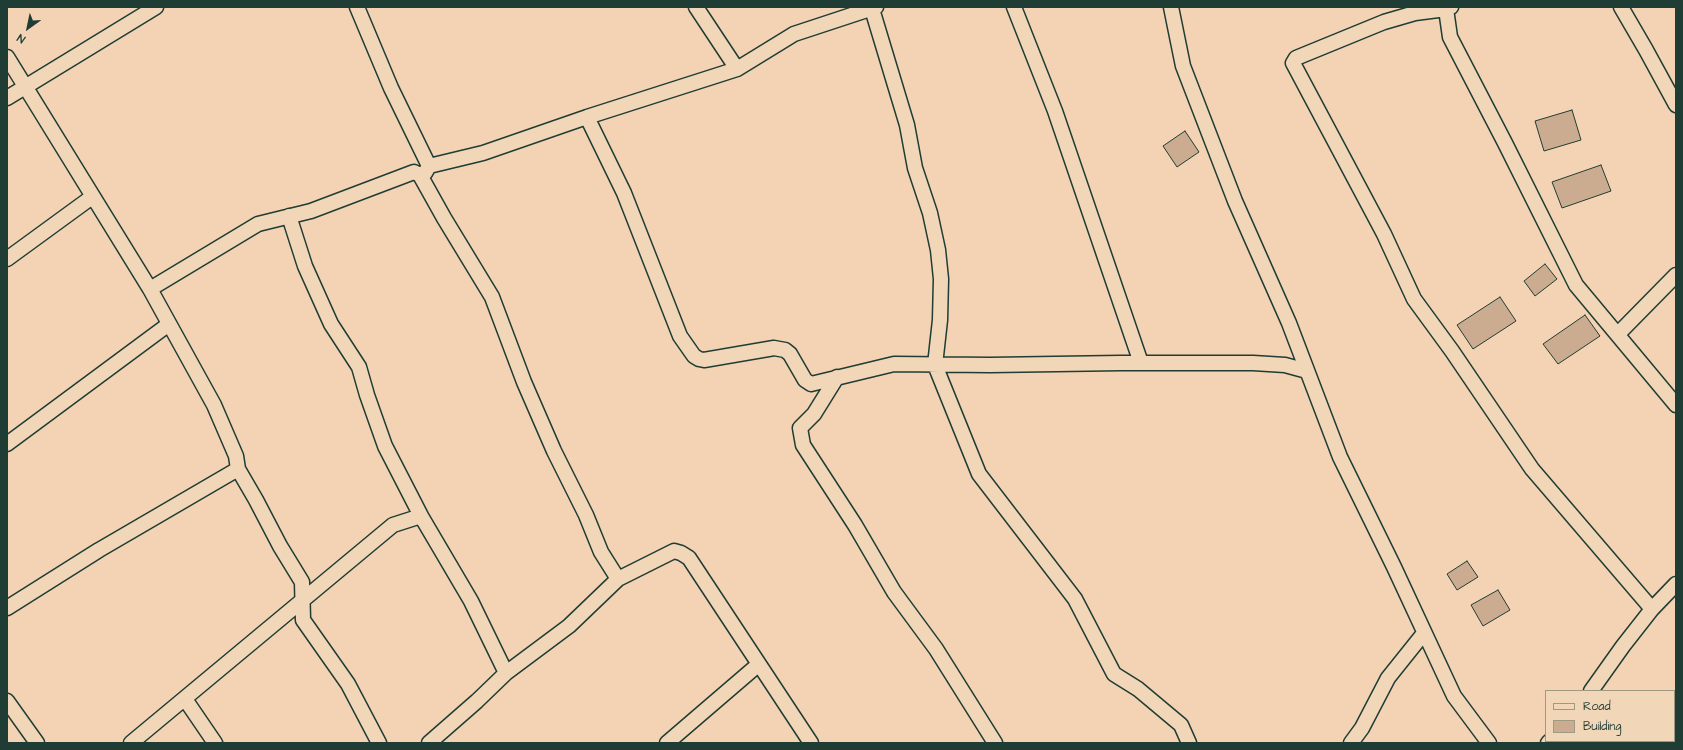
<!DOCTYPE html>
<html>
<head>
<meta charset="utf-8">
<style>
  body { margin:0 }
  #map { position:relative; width:1683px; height:750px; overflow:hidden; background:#f4d3b4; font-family:"Architects Daughter",sans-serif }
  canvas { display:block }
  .frame { position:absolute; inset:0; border:8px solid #1f3d34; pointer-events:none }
  .legend { position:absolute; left:1545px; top:690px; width:130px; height:52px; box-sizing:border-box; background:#f1d6b8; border:1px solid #9d9983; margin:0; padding:5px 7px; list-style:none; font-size:12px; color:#1f3d34 }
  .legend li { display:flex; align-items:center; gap:8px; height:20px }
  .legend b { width:20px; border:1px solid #9d9983 }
  .north { position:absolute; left:8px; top:8px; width:40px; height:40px; -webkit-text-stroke:3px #f1d6b8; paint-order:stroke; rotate:213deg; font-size:11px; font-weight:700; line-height:16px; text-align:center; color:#1f3d34 }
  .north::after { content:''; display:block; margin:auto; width:14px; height:18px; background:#1f3d34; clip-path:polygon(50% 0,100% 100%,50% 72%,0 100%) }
</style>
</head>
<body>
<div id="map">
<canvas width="1683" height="750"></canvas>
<div class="frame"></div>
<ul class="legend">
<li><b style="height:5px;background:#f1d6b8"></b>Road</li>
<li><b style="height:11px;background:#cbac90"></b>Building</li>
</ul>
<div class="north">N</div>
</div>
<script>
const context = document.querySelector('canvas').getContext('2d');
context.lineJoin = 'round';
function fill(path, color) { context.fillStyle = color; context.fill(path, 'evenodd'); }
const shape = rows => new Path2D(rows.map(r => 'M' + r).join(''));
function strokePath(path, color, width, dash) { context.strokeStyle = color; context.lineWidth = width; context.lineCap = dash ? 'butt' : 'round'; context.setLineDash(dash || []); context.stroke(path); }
const building = shape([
  [1572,110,1581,140,1544,151,1535,121,1572,110],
  [1185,131,1199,152,1177,167,1163,146,1185,131],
  [1601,165,1611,191,1562,208,1552,182,1601,165],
  [1545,264,1557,279,1535,296,1524,281,1545,264],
  [1500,297,1516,321,1473,349,1457,325,1500,297],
  [1585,315,1600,336,1558,364,1543,344,1585,315],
  [1467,561,1478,577,1457,590,1447,574,1467,561],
  [1498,590,1510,610,1483,626,1471,605,1498,590]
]);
const street = shape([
  [357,7,391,88,429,166,425,173],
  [696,7,737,69],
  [1014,7,1055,111,1141,363],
  [1171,7,1183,66,1235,201,1289,323,1340,457,1394,567,1454,696,1489,743],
  [1451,7,1446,9,1415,13,1384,22,1296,58,1293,63,1384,234,1414,299,1452,351,1532,469,1652,609],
  [1621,7,1646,50,1676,105],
  [872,9,907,125,915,168,930,213,938,250,941,279,940,320,935,365,979,474,1075,599,1114,674,1138,689,1181,725,1189,743],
  [1446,9,1450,37,1505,143,1576,285,1676,405],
  [7,57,150,289,214,405,236,456,238,469,256,500,280,546,302,582,303,620,348,684,379,743],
  [7,98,156,7],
  [587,117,624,193,680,336,694,356,699,359,704,360,774,348,785,350,790,354,805,380,811,384,894,364,990,365,1121,363,1253,363,1285,365,1307,371],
  [429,166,483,153,587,117,737,69,794,34,876,7],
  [289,216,305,266,331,324,359,367,367,395,385,446,421,516],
  [7,259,92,197],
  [150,289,258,224,311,211,414,172,420,175,444,218,492,297,524,382,554,451,586,515,601,552,618,579],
  [1618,334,1676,275],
  [837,377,814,414,800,428,803,445,855,525,894,592,936,649,995,743],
  [7,444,169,324],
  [7,608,99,550,238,469],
  [1591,691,1623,646,1652,609,1676,584],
  [185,699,215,743],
  [7,701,37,743],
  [1622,741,1623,743],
  [131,743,393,525,421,516,471,601,506,673],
  [429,743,477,701,506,673,569,626,618,579,674,551,681,553,689,558,811,743],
  [667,743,759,664],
  [1351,743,1362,728,1388,678,1424,633],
  [1548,743,1550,741]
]);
fill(building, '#cbac90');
strokePath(building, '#1f3d34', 1);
strokePath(street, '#1f3d34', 17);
strokePath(street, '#f1d6b8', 14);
</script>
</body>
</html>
